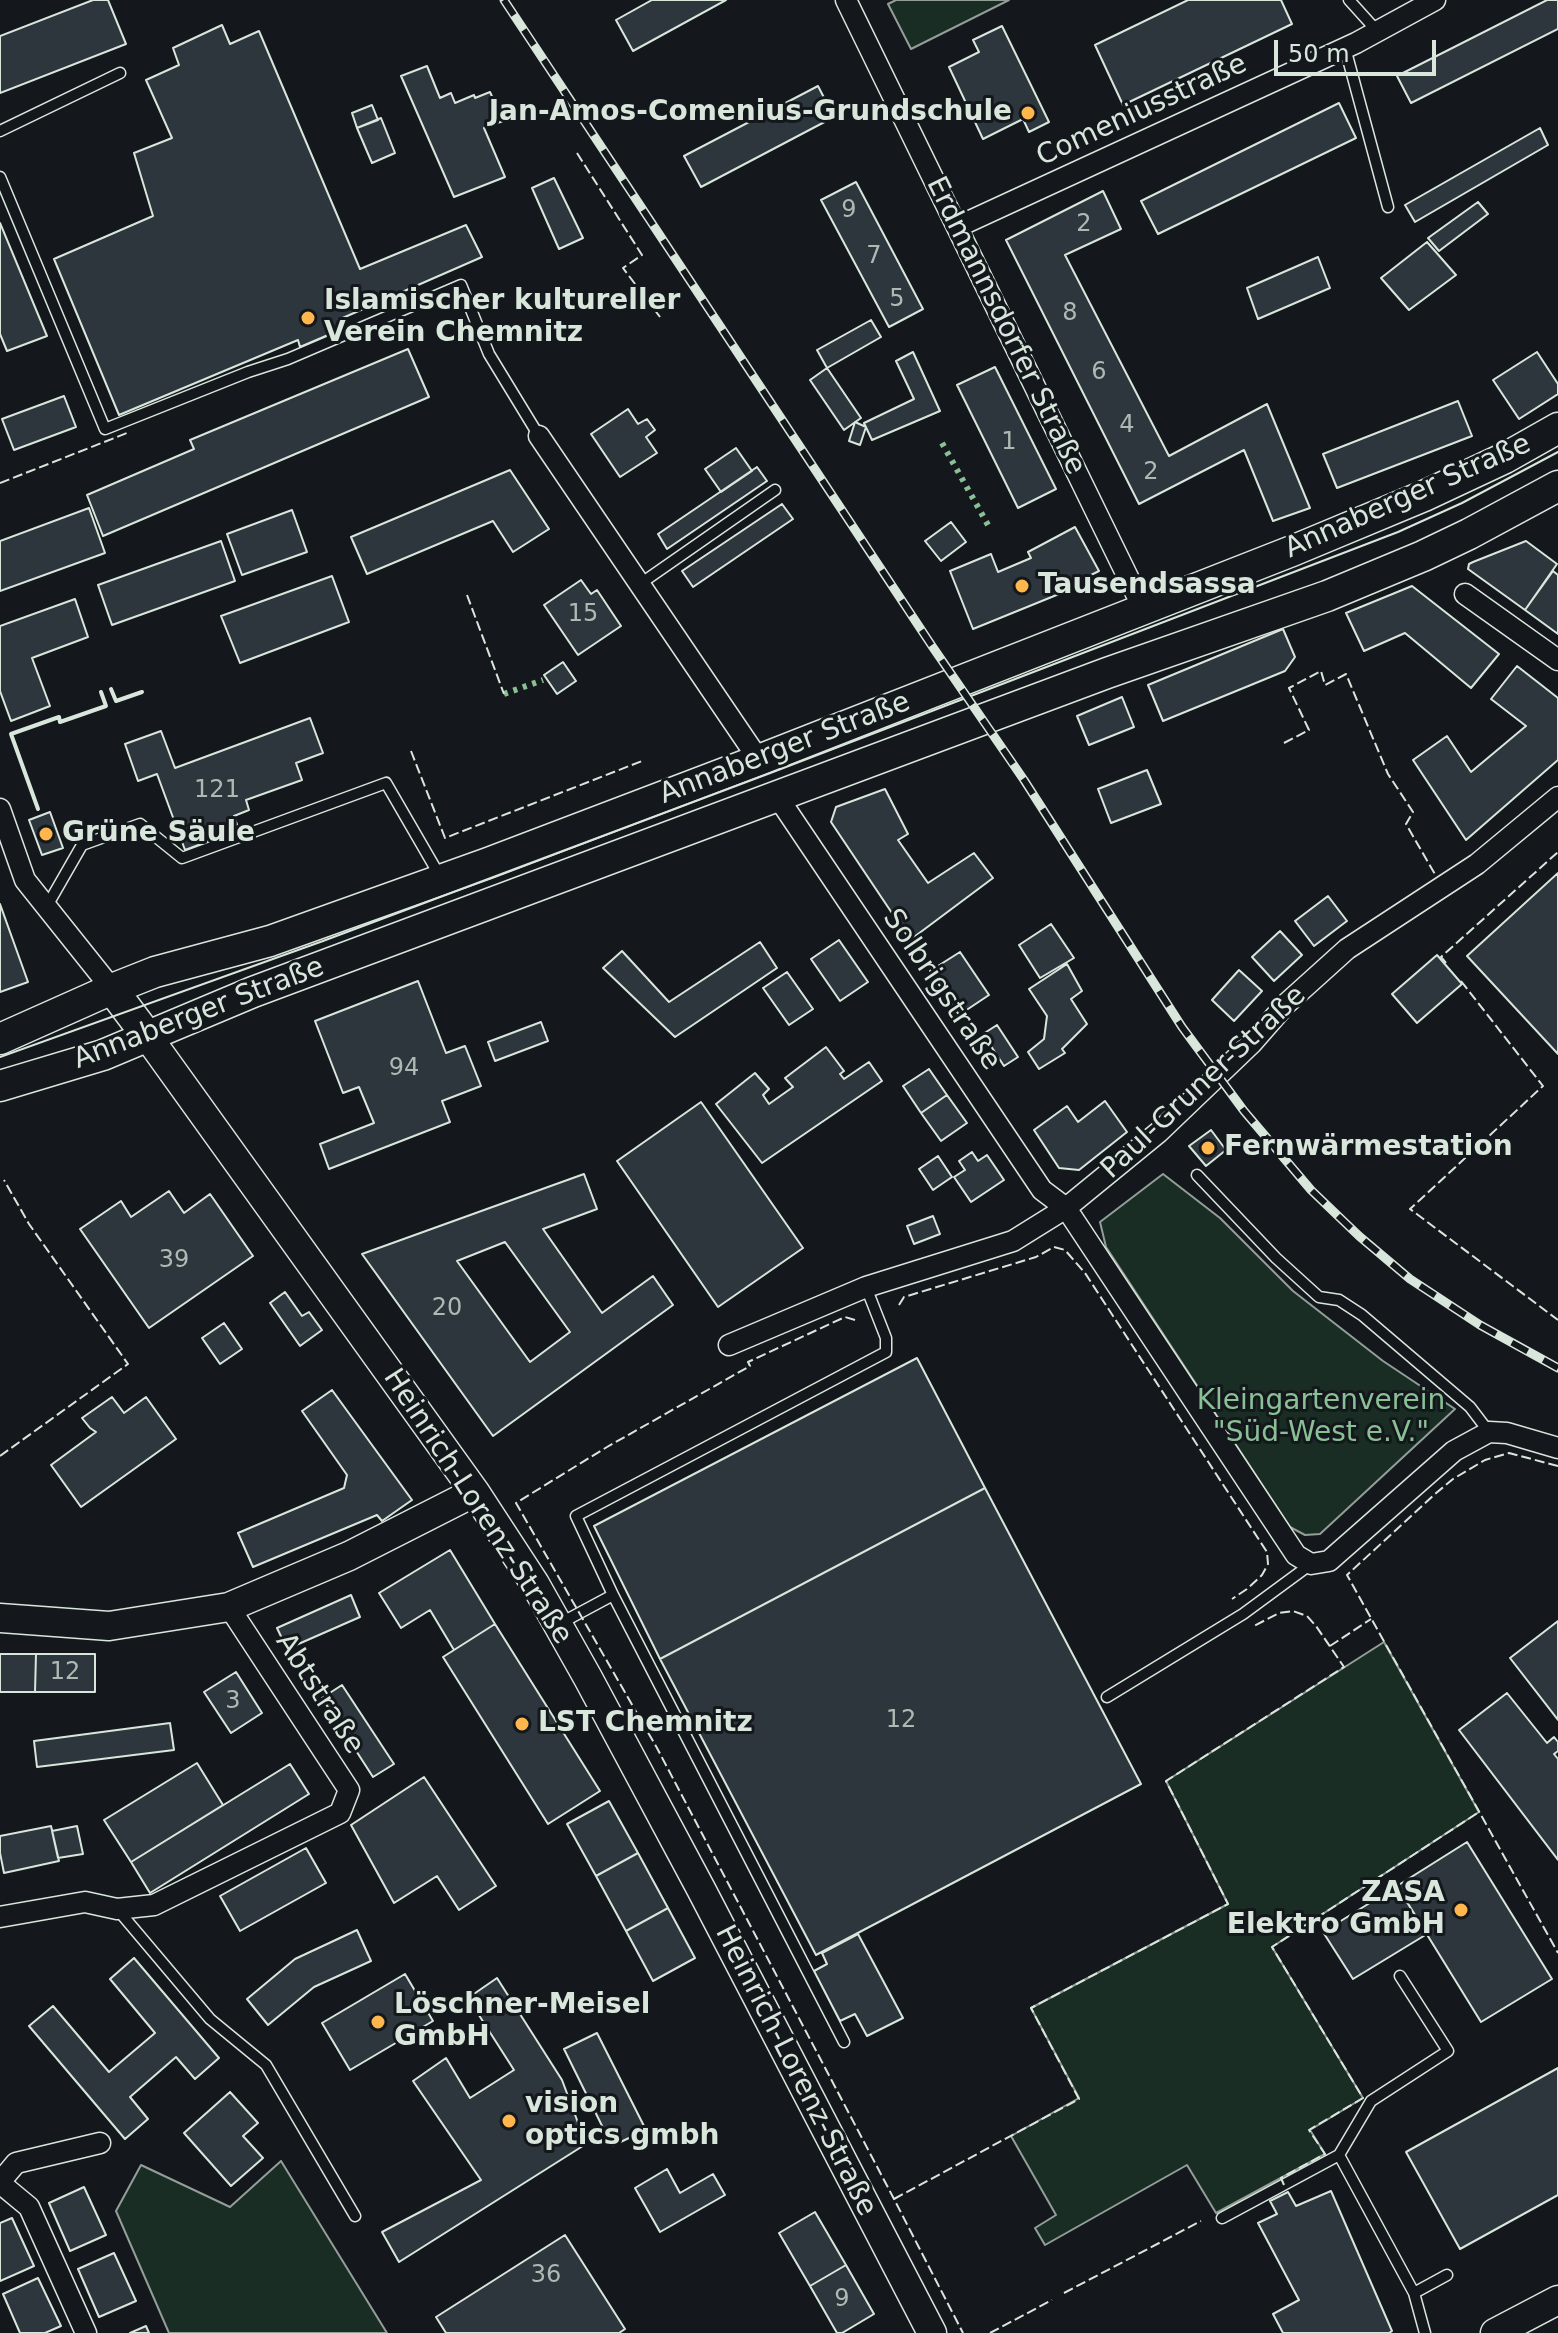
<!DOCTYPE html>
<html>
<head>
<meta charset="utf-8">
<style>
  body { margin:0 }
  #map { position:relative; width:1558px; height:2333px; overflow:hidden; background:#14181c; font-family:"DejaVu Sans",sans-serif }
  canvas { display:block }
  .scale { position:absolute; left:1274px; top:40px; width:162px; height:36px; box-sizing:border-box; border:4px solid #d8e6dc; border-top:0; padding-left:10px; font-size:24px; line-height:28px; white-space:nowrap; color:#d8e6dc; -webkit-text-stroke:6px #14181c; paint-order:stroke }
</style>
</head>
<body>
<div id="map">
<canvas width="1558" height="2333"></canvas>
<div class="scale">50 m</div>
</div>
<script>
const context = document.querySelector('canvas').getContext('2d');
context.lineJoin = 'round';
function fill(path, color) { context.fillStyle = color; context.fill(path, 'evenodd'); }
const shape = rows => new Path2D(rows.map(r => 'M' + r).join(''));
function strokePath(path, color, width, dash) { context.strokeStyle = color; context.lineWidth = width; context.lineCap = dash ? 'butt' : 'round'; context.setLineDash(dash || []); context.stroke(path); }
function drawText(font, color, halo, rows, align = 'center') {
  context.font = font + ' "DejaVu Sans",sans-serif'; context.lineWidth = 6; context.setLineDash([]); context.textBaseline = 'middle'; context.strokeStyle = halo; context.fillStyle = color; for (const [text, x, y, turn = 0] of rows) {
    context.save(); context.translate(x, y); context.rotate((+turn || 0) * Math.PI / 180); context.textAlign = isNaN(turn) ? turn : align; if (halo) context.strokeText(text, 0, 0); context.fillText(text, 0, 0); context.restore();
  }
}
const green = shape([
  [896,0,1009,0,911,49,888,4,896,0],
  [1163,1174,1220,1218,1293,1291,1383,1361,1455,1409,1320,1534,1305,1535,1290,1527,1106,1247,1100,1222,1163,1174],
  [1384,1642,1479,1812,1272,1947,1363,2098,1310,2130,1325,2154,1216,2213,1187,2165,1045,2245,1035,2228,1056,2215,1011,2136,1079,2098,1031,2008,1228,1904,1166,1781,1384,1642],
  [281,2161,387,2333,169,2333,116,2211,141,2165,230,2207,281,2161]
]);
const building = shape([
  [93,0,108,0,126,44,0,93,0,36,93,0],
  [652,0,726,0,633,51,616,20,652,0],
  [1188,0,1281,0,1292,24,1123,105,1095,45,1188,0],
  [1547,0,1558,0,1558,29,1411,103,1397,76,1547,0],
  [222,25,230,44,259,31,360,269,466,225,482,257,338,320,342,329,300,347,298,340,119,415,54,259,153,216,134,153,172,138,146,80,179,65,173,48,222,25],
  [1002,26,1049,122,1029,132,1023,119,983,139,949,67,979,52,973,40,1002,26],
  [427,66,440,98,451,93,455,103,474,95,475,98,490,92,503,121,484,128,505,177,454,197,401,76,427,66],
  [818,86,834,117,701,187,684,156,818,86],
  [1339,103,1356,138,1158,234,1141,201,1339,103],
  [372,105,378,120,357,128,352,113,372,105],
  [381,118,395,153,372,163,357,128,381,118],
  [1540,128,1548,145,1415,222,1405,205,1540,128],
  [554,178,583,238,559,249,532,188,554,178],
  [856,182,923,309,889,327,821,200,856,182],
  [1103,191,1121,229,1065,255,1169,456,1267,404,1310,508,1273,521,1244,450,1139,504,1006,240,1103,191],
  [1478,202,1488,214,1439,251,1428,238,1478,202],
  [0,223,47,336,7,351,0,334,0,223],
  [1427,242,1456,275,1409,310,1381,278,1427,242],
  [1318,257,1330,288,1258,319,1247,288,1318,257],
  [871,320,881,337,827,368,817,350,871,320],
  [408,349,429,397,103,536,87,495,194,449,190,440,408,349],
  [913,352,940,411,872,440,864,423,914,399,896,361,913,352],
  [1537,352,1558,384,1558,394,1519,419,1493,380,1537,352],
  [995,367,1056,489,1018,508,957,385,995,367],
  [827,368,861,418,844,430,810,380,827,368],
  [64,396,76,427,14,450,2,419,64,396],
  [1458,401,1472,436,1337,488,1323,454,1458,401],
  [628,409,638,424,647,419,655,430,646,437,657,453,620,477,591,434,628,409],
  [855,422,866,427,860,445,849,441,855,422],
  [736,448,752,471,721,492,705,469,736,448],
  [757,467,767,481,667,549,658,534,757,467],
  [510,470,549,529,513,552,493,521,367,574,351,537,510,470],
  [782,504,793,519,693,587,682,571,782,504],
  [89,508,105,553,0,591,0,541,89,508],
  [292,510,307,552,242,575,227,534,292,510],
  [951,522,966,542,941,561,925,541,951,522],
  [1075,527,1099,571,1089,576,1091,581,973,629,950,571,991,554,998,572,1031,558,1028,552,1075,527],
  [221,541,235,581,112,625,98,585,221,541],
  [1526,541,1557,564,1525,610,1468,569,1469,564,1473,562,1526,541],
  [1553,571,1558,575,1558,634,1525,610,1553,571],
  [332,576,349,622,240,663,221,616,332,576],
  [581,580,591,594,597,590,621,626,578,655,544,605,581,580],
  [1412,586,1499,654,1471,688,1405,633,1364,651,1346,613,1412,586],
  [75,599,88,637,32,658,50,706,11,721,0,691,0,626,75,599],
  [1283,629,1295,657,1285,671,1163,721,1148,685,1283,629],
  [563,662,576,681,557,694,544,675,563,662],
  [1517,666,1558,698,1558,760,1466,840,1413,760,1447,736,1471,772,1526,726,1491,699,1517,666],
  [1122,697,1134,727,1089,745,1077,716,1122,697],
  [310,718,323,753,296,763,302,780,246,800,249,810,234,816,239,830,185,850,157,774,138,781,125,744,161,731,175,768,310,718],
  [1147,770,1161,804,1111,823,1098,789,1147,770],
  [885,789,908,834,898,840,928,883,974,853,993,878,910,940,831,822,836,807,885,789],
  [50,812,63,848,42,855,29,820,50,812],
  [1558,873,1558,1054,1467,956,1558,873],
  [1328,896,1347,921,1314,946,1295,921,1328,896],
  [0,904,28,982,0,992,0,904],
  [1051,924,1074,958,1040,978,1019,945,1051,924],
  [1280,931,1302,955,1274,981,1252,957,1280,931],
  [839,940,868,982,840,1001,811,959,839,940],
  [760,942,777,968,675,1037,603,968,622,951,669,1002,760,942],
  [960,952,989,995,959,1015,930,971,960,952],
  [1437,955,1462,984,1417,1023,1392,994,1437,955],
  [1067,964,1082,991,1071,999,1087,1024,1062,1049,1065,1053,1039,1069,1028,1052,1044,1039,1047,1016,1029,989,1067,964],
  [1239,970,1262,991,1234,1021,1212,1000,1239,970],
  [787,972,813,1009,789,1025,763,988,787,972],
  [418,981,446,1053,465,1046,481,1086,442,1101,450,1122,329,1169,320,1144,374,1123,359,1087,343,1093,315,1021,418,981],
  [541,1022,548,1041,495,1061,488,1042,541,1022],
  [997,1025,1018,1057,1004,1066,983,1034,997,1025],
  [826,1047,844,1071,840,1074,844,1079,869,1062,882,1081,762,1163,716,1104,755,1073,769,1089,763,1095,769,1104,793,1087,785,1078,826,1047],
  [929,1069,947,1095,921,1113,903,1086,929,1069],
  [947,1095,967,1123,941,1141,921,1113,947,1095],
  [1105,1101,1127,1132,1079,1170,1059,1168,1034,1130,1067,1106,1078,1122,1105,1101],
  [701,1102,803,1248,718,1307,617,1161,701,1102],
  [1211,1130,1226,1150,1206,1166,1189,1146,1211,1130],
  [972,1152,978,1161,987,1155,1004,1180,971,1202,954,1177,965,1170,959,1161,972,1152],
  [938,1156,952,1177,933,1190,919,1169,938,1156],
  [584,1174,597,1209,543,1229,602,1313,653,1276,673,1305,493,1436,362,1254,584,1174],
  [505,1242,570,1332,530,1362,457,1261,505,1242],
  [169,1191,184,1213,210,1194,253,1256,149,1328,80,1229,121,1201,131,1217,169,1191],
  [933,1216,940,1234,914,1244,907,1226,933,1216],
  [285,1292,302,1316,309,1312,322,1330,300,1346,270,1303,285,1292],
  [224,1323,242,1349,220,1364,202,1338,224,1323],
  [917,1358,985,1488,660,1659,594,1526,917,1358],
  [332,1390,412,1500,382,1521,377,1515,253,1567,238,1533,344,1488,347,1475,302,1411,332,1390],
  [112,1397,124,1413,146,1397,176,1439,81,1507,51,1465,96,1432,90,1428,82,1418,112,1397],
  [985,1488,1141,1784,816,1955,660,1659,985,1488],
  [450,1550,495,1624,454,1650,430,1610,401,1628,379,1593,450,1550],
  [351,1595,360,1617,287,1649,277,1628,351,1595],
  [1558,1621,1558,1720,1510,1658,1558,1621],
  [495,1624,600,1791,548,1824,443,1657,495,1624],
  [0,1654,36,1654,35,1692,0,1692,0,1654],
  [36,1654,95,1654,95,1692,35,1692,36,1654],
  [236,1672,262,1713,231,1733,204,1692,236,1672],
  [342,1685,394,1764,373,1777,322,1698,342,1685],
  [1507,1693,1547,1743,1554,1737,1558,1742,1558,1751,1554,1754,1558,1759,1558,1860,1459,1730,1507,1693],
  [170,1723,174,1750,37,1767,34,1741,170,1723],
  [197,1763,223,1805,131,1862,104,1820,197,1763],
  [290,1764,309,1794,150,1893,131,1862,290,1764],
  [424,1777,496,1886,459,1910,437,1876,394,1903,351,1825,424,1777],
  [609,1801,638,1853,596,1876,567,1824,609,1801],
  [51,1826,59,1861,4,1873,0,1853,0,1836,51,1826],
  [77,1826,83,1854,58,1858,52,1831,77,1826],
  [1467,1842,1552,1979,1481,2022,1397,1886,1467,1842],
  [306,1848,326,1883,240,1931,220,1896,306,1848],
  [638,1853,668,1908,626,1931,596,1876,638,1853],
  [1397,1886,1427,1934,1353,1979,1323,1932,1397,1886],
  [668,1908,695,1958,653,1981,626,1931,668,1908],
  [357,1930,371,1961,314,1987,268,2025,247,1999,295,1959,357,1930],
  [858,1934,903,2018,867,2036,855,2014,840,2021,814,1971,827,1964,822,1953,858,1934],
  [134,1958,219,2058,195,2079,176,2057,130,2097,148,2119,125,2139,29,2026,53,2006,109,2072,155,2033,110,1979,134,1958],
  [405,1974,433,2021,350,2070,322,2023,405,1974],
  [497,1978,562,2080,586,2144,399,2262,382,2232,481,2180,413,2081,446,2058,470,2098,514,2070,468,1998,497,1978],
  [597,2033,646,2130,612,2146,564,2049,597,2033],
  [1558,2068,1558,2195,1460,2249,1406,2152,1558,2068],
  [230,2092,258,2123,243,2136,263,2158,231,2186,184,2133,230,2092],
  [667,2169,680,2193,713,2174,725,2195,660,2232,635,2188,667,2169],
  [84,2187,106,2235,70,2251,49,2203,84,2187],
  [1331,2191,1392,2331,1389,2333,1283,2333,1273,2314,1299,2300,1258,2223,1277,2214,1270,2201,1288,2192,1296,2206,1331,2191],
  [815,2212,846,2265,810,2286,779,2233,815,2212],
  [12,2218,34,2266,0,2281,0,2223,12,2218],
  [565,2235,625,2329,619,2333,446,2333,436,2317,565,2235],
  [114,2253,136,2301,99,2317,78,2269,114,2253],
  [846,2265,874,2314,842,2333,837,2333,810,2286,846,2265],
  [38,2278,61,2326,45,2333,20,2333,3,2294,38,2278],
  [146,2326,149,2333,130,2333,146,2326]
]);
const lane = shape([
  [1349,0,1377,31],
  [1345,48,1388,207],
  [0,131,120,73],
  [0,177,105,429,248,372,288,359,461,285,489,354,539,436],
  [640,584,775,490],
  [47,906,82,845,140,824,182,858,386,783,441,878],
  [1197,1175,1276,1258,1319,1297,1339,1300,1362,1315,1470,1407,1489,1432],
  [559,1624,613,1595],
  [1107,1697,1243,1614,1311,1564],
  [118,1910,210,2019,266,2065,355,2216],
  [844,2042,613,1595,576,1516,886,1352,886,1338,866,1287],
  [1339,2155,1414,2293,1425,2333],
  [1222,2218,1339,2155,1371,2101,1448,2051,1400,1976],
  [1414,2293,1447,2275]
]);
const street = shape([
  [846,0,1143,608],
  [957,227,1356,43,1435,0],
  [539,436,759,760],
  [1465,594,1558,660],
  [777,796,1042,1190,1066,1208,1296,1555,1311,1564,1329,1561,1454,1451,1489,1432,1507,1433,1558,1448],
  [0,809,25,880,112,989],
  [729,1345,866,1287,1013,1241,1066,1208,1159,1132,1252,1043,1286,1004,1347,949,1477,864,1558,797],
  [0,1917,85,1902,117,1909,154,1905,340,1813,349,1790,229,1607],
  [0,2182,16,2163,100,2143],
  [0,2183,29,2207,86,2333]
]);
const secondary = shape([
  [148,1037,475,1492,535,1584,588,1678,701,1889,932,2333],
  [0,1618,109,1626,229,1607,349,1556,475,1492],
  [1495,2333,1558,2300]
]);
const primary = shape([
  [112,989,148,1037],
  [0,1039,112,989,155,972,270,941,488,863,759,760,1292,551,1424,496,1505,458,1558,428],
  [0,1086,103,1055,253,992,1107,673,1327,596,1423,556,1469,534,1558,486]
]);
const tram = shape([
  [0,1057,323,941,773,772,1398,532,1462,503,1558,452]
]);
const rail = shape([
  [504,0,932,646,1024,780,1182,1027,1244,1111,1311,1190,1359,1236,1410,1279,1480,1325,1558,1368]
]);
const hedge = shape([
  [942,443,988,525],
  [504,694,543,680]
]);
const fence = shape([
  [577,153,642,255,623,268,660,317],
  [0,483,127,433],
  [467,595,504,694],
  [1284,743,1309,730,1289,688,1321,671,1325,685,1346,674,1388,774,1413,812,1406,824,1436,876],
  [411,751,445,838,642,761],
  [1446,963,1441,957,1558,852],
  [1461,981,1543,1086,1410,1209,1558,1320],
  [899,1305,904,1297,1036,1257,1054,1247,1065,1250,1085,1273,1267,1552,1268,1564,1262,1575,1247,1589,1232,1599],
  [855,1320,845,1317,748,1362,750,1366,607,1447,516,1503,657,1748,894,2199,963,2333],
  [0,1456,128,1364,29,1224,4,1180],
  [1558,1466,1509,1453,1485,1460,1453,1479,1435,1494,1347,1575,1558,1953],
  [1330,1646,1371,1619],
  [1284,2185,1281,2178,1325,2154,1309,2130,1363,2098,1272,1947,1479,1812],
  [894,2199,1079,2099,1031,2008,1228,1904,1166,1781,1344,1667,1316,1626,1307,1616,1293,1611,1279,1613,1252,1627],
  [1064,2293,1201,2221],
  [990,2333,1052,2300]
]);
const wall = shape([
  [111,689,116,701,142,692],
  [38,809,11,734,59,717,60,722,106,706,101,692]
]);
const markers = [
  [1028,113,8,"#ffb74d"],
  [308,318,8,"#ffb74d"],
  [1022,586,8,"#ffb74d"],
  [46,834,8,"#ffb74d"],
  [1208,1148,8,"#ffb74d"],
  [522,1724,8,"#ffb74d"],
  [1461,1910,8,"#ffb74d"],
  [378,2022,8,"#ffb74d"],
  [509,2121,8,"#ffb74d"]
];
const numberNames = [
  ["9",849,211],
  ["2",1084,225],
  ["7",874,257],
  ["5",897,300],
  ["8",1070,314],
  ["6",1099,373],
  ["4",1127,426],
  ["1",1009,443],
  ["2",1151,473],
  ["15",583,615],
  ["121",217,791],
  ["94",404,1069],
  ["39",174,1261],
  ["20",447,1309],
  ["12",65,1673],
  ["3",233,1702],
  ["12",901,1721],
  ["36",546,2276],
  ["9",842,2300]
];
const streetNames = [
  ["Comeniusstraße",1142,111,-25],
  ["Erdmannsdorfer Straße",1005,326,64],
  ["Annaberger Straße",1408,497,-24],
  ["Annaberger Straße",785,749,-21],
  ["Solbrigstraße",941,990,56],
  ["Annaberger Straße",199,1014,-21],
  ["Paul-Gruner-Straße",1204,1083,-43],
  ["Heinrich-Lorenz-Straße",477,1507,57],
  ["Abtstraße",319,1694,57],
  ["Heinrich-Lorenz-Straße",795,2071,63]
];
const poiNames = [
  ["Jan-Amos-Comenius-Grundschule",1012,113,"right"],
  ["Islamischer kultureller",324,302],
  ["Verein Chemnitz",324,334],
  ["Tausendsassa",1038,586],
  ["Grüne Säule",62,834],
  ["Fernwärmestation",1224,1148],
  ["LST Chemnitz",538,1724],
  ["ZASA",1445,1894,"right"],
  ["Elektro GmbH",1445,1926,"right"],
  ["Löschner-Meisel",394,2006],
  ["GmbH",394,2038],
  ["vision",525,2105],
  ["optics gmbh",525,2137]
];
const parkNames = [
  ["Kleingartenverein",1321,1402],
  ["\"Süd-West e.V.\"",1321,1434]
];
fill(green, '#1a2d24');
strokePath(green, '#939e99', 2);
fill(building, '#2c363c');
strokePath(building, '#d8e6dc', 2);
strokePath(lane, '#d8e6dc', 13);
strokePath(street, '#d8e6dc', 23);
strokePath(secondary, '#d8e6dc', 31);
strokePath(primary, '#d8e6dc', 33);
strokePath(lane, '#14181c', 10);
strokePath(street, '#14181c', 20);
strokePath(secondary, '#14181c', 28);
strokePath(primary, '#14181c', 30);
strokePath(tram, '#d8e6dc', 2);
strokePath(rail, '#d8e6dc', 9);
strokePath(rail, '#14181c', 6, [18]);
strokePath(hedge, '#8ac095', 6, [4, 6]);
strokePath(fence, '#d8e6dc', 2, [10, 4]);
strokePath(wall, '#d8e6dc', 4);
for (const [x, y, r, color] of markers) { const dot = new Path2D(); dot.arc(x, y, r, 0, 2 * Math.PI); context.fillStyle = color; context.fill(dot); strokePath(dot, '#14181c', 3); }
drawText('24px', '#adbab4', null, numberNames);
drawText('28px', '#d8e6dc', '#14181c', streetNames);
drawText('bold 28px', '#d8e6dc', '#14181c', poiNames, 'left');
drawText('28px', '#8ac095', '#14181c', parkNames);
</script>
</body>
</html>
